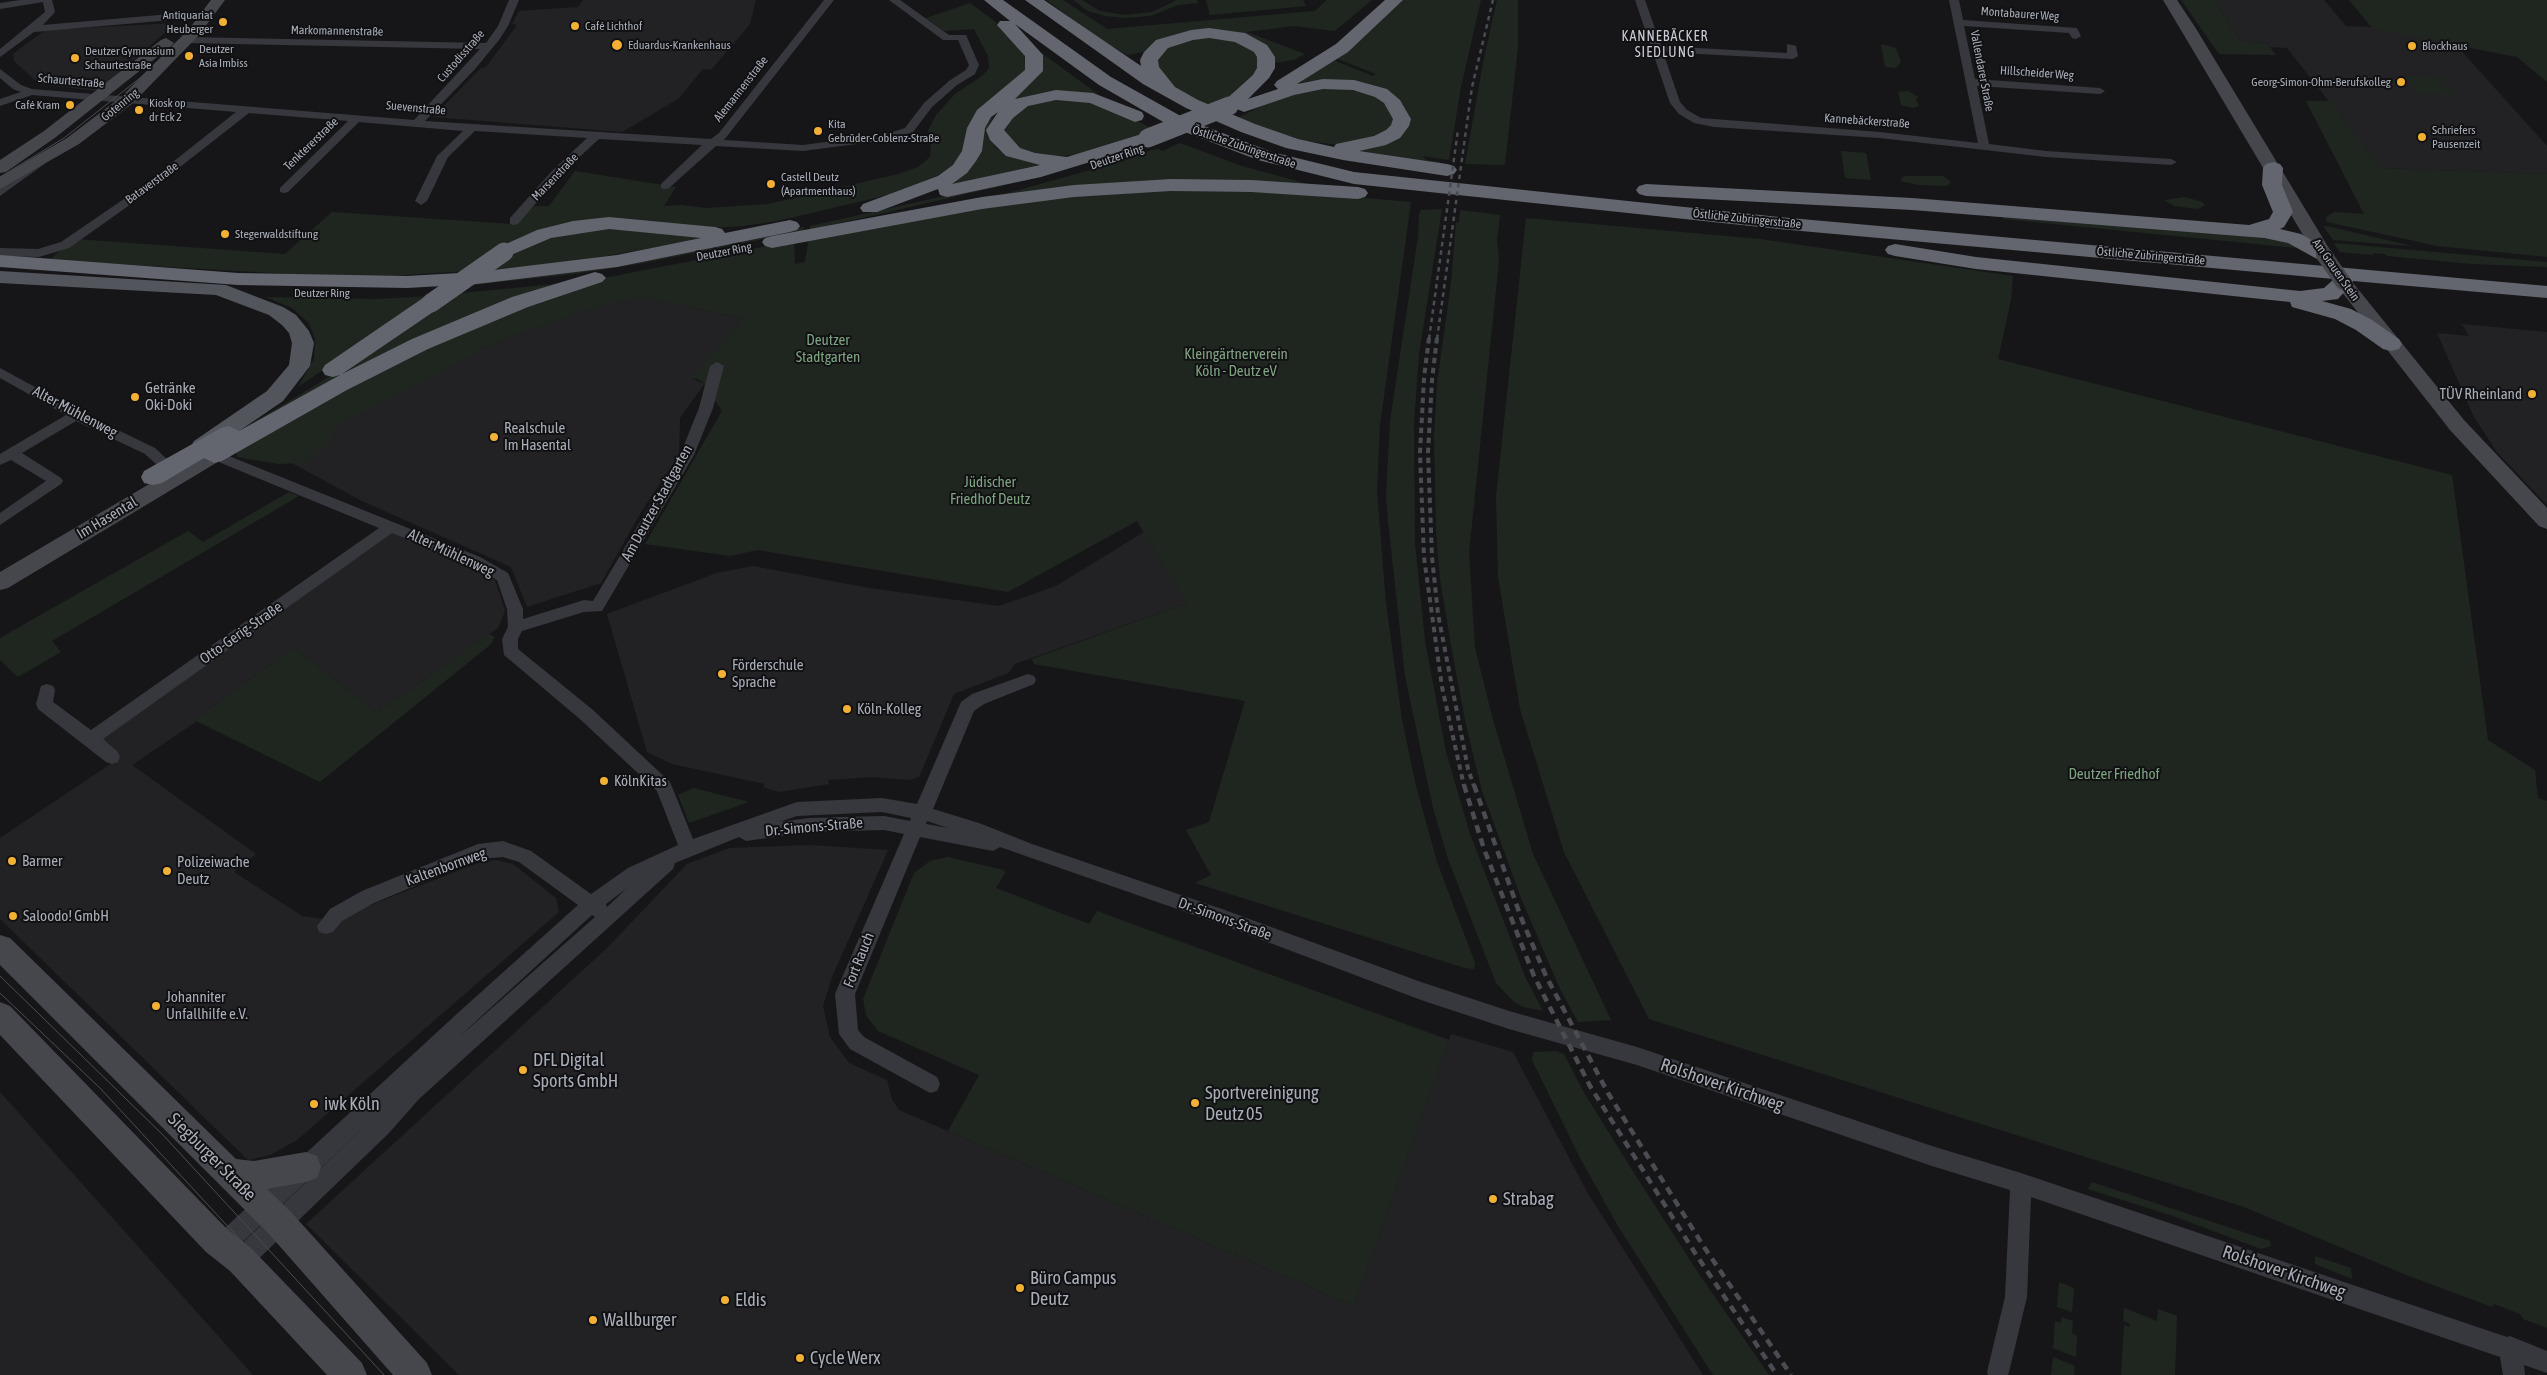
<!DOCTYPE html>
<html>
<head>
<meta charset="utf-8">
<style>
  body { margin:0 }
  canvas { display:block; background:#161618 }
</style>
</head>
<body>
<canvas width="2547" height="1375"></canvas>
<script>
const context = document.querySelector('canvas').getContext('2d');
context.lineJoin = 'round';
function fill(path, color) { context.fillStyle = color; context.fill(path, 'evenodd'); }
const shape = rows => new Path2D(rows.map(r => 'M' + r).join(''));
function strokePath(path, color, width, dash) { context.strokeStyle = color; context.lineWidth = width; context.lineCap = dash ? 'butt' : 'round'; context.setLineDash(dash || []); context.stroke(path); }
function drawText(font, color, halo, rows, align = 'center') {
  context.font = font + ' "Asap Condensed",sans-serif'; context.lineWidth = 4; context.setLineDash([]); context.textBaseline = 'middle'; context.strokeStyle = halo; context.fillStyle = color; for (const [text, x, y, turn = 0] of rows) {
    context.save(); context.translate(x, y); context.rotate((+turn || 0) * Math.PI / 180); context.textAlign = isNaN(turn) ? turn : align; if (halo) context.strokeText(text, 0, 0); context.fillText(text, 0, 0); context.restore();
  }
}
const built = shape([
  [583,0,756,0,750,24,711,70,703,69,678,99,622,132,433,117,480,69,486,67,517,25,512,24,519,11,578,7],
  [2214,0,2324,0,2346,26,2372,27,2456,45,2547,146,2547,174,2381,168,2287,48,2270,47,2267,43,2240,41],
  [176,23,98,91,39,84,14,61,13,54,45,30],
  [637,295,744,319,691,378,704,384,680,418,679,455,641,512,601,583,527,607,511,567,362,501,277,455,479,349,575,313],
  [2462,324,2547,332,2547,505,2497,452,2474,417,2437,333,2469,336],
  [391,531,471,564,495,580,505,611,498,628,377,713,294,647,194,720,197,721,132,765,256,854,234,872,302,916,322,919,348,914,478,863,495,860,513,864,556,898,559,912,297,1140,270,1155,248,1160,0,919,0,838,121,757,99,737],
  [1144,532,1187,603,1015,664,1008,673,954,694,919,777,909,780,872,777,828,780,829,784,779,792,763,787,765,784,672,764,647,752,607,614,717,573,753,566,869,588,999,606,1056,586],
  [810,845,888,850,832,977,823,1006,830,1037,849,1063,887,1080,892,1100,899,1110,1354,1306,1451,1034,1513,1052,1586,1190,1703,1375,459,1375,306,1224,607,948,687,864,730,848],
  [0,1092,253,1375,0,1375]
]);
const green = shape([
  [1047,0,1063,0,1107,29,1315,11,1327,0,1372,0,1335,31,1294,26,1247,32,1305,54,1294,60,1274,63,1265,44,1187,31,1159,40,1143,52,1127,55,1093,35],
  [1073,0,1082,0,1100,11,1125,15,1152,12,1177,0,1197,0,1198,3,1178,5,1150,16,1125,18,1105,16,1088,11],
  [1206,0,1303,0,1306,6,1210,15],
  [1401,0,1481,0,1461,87,1449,160,1423,156,1426,160,1440,162,1440,166,1343,152,1367,149,1406,110,1403,105,1399,101,1329,80,1300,82,1333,60,1373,76,1376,74,1335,58,1363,38],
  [1497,0,1518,0,1518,47,1505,165,1465,164,1484,58],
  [2181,0,2214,0,2240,41,2267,43,2276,55,2219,54],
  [2349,0,2547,0,2547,82,2517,57,2373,29],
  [970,3,1005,29,1025,52,1027,69,968,141,953,170,905,191,777,221,743,226,712,228,592,220,466,271,391,276,324,276,49,260,75,239,285,254,332,212,512,224,534,206,549,206,575,171,676,187,664,206,681,205,706,208,769,204,898,174,918,167,930,157,931,149,928,131,936,115,955,94,982,76,989,68,988,56,974,29,944,31,926,18],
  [1203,36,1242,42,1258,55,1259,68,1240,93,1208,108,1180,93,1154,65,1164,47],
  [1881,44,1896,48,1901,62,1896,68,1885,67],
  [1039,51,1099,95,1090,94,1001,109,993,117,988,129,988,136,997,149,1016,159,1046,163,935,189,952,181,983,124,1014,96],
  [2404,76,2438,77,2454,95,2419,93],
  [1339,86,1378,96,1394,113,1393,125,1374,140,1340,145,1305,141,1235,119,1264,105,1309,89],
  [1908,91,1919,97,1916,99,1919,106,1913,108,1901,105,1898,92],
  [1078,99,1127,115,1154,130,1076,155,1060,156,1030,154,1003,138,1002,124,1008,116,1037,101],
  [2306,101,2329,101,2381,168,2547,174,2547,257,2437,246,2327,222,2326,217,2334,212,2364,214],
  [1157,138,1144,146,1040,177,810,230,810,226,958,193],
  [1180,143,1242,166,1312,185,1001,195,1101,167,1152,150,1159,149,1162,151],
  [1841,151,1866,153,1871,180,1845,178],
  [1904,176,1943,176,1951,182,1947,186,1919,185,1900,181],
  [1113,190,1307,193,1411,202,1380,425,1377,492,1386,603,1402,720,1416,786,1437,862,1475,963,1474,969,1465,968,1195,883,1211,875,1186,830,1209,822,1245,701,1034,664,1032,659,1187,603,1137,521,1008,592,758,550,730,556,645,544,722,411,704,384,698,379,690,378,744,319,645,297,619,301,576,313,479,349,462,361,336,426,328,445,302,463,280,464,254,460,237,457,236,452,403,359,569,288,609,277,794,241,795,264,805,262,809,238,923,216],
  [2185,197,2202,202,2205,205,2198,209,2174,206,2164,200],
  [1442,209,1419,354,1414,423,1415,543,1425,641,1446,752,1470,834,1526,979,1543,1011,1523,1007,1514,1002,1496,983,1448,859,1433,808,1405,676,1388,521,1386,496,1390,421,1418,237,1419,214,1421,210],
  [1460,210,1500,215,1497,241,1499,260,1469,553,1475,648,1492,716,1533,854,1611,1020,1578,1022,1560,989,1521,898,1482,791,1466,725,1452,651,1440,579,1436,532,1434,436,1437,383,1451,283,1456,222,1459,222],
  [2003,216,2253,237,2292,243,2307,249,2003,219],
  [1526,218,1760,239,2013,276,2011,300,1998,359,2452,475,2488,740,2535,770,2538,798,2547,801,2547,1328,2523,1319,2520,1314,2494,1304,2492,1307,2409,1276,2244,1207,1649,1019,1564,852,1520,709,1498,577,1496,496],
  [2323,226,2331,227,2412,246,2333,240],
  [804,227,803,231,639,264,574,274,463,286],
  [599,228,721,236,570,262,484,271,532,242],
  [2334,243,2547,262,2547,267,2472,264,2387,256,2384,254,2374,253,2372,255,2340,252],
  [577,282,544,292,155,481,311,388,405,328,451,294],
  [431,296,298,387,314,359,315,339,309,323,292,308,266,297,377,299],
  [289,492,299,496,52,641,61,652,18,677,0,660,0,638,188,531,203,542],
  [489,634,495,637,490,645,320,782,194,720,294,647,377,713],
  [694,788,749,802,689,823,678,795],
  [947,857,1004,870,1005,873,996,888,1089,924,1097,911,1449,1040,1354,1306,948,1131,979,1075,878,1031,866,1015,863,999,914,873,930,861],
  [1556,1051,1564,1054,1583,1091,1634,1173,1695,1268,1769,1375,1713,1375,1618,1226,1580,1158,1532,1060,1533,1052],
  [2092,1182,2270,1241,2271,1246,2261,1249,2176,1217,2088,1189],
  [2315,1256,2351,1268,2352,1279,2315,1264],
  [2059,1282,2074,1288,2072,1312,2057,1307],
  [2124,1308,2157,1321,2158,1309,2177,1316,2175,1375,2121,1375,2124,1325,2130,1327,2130,1324,2123,1321],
  [2061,1317,2073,1321,2072,1333,2077,1336,2076,1357,2053,1348,2055,1321,2061,1323],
  [2053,1357,2075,1366,2074,1375,2051,1375]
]);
const street = shape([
  [20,0,52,0,55,12,43,25,194,12,199,15,194,18,34,32,0,57,0,49,45,12,43,2,0,9,0,3,20,0],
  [509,0,519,0,508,26,499,40,475,69,425,121,711,139,719,133,824,0,834,0,724,140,803,145,886,134,905,128,924,103,949,81,966,70,969,65,958,40,943,40,889,0,900,0,949,35,966,35,979,65,975,74,957,85,932,107,913,132,887,140,803,151,716,146,669,188,665,189,661,188,661,184,702,145,599,139,560,175,518,224,514,225,510,224,510,218,552,171,587,138,475,131,448,157,427,201,421,205,415,201,437,156,463,131,359,122,288,192,284,193,280,192,280,188,348,121,249,113,148,192,69,248,39,257,0,256,0,248,38,249,61,242,140,188,236,112,32,95,0,106,0,99,21,92,13,89,0,78,0,69,21,85,32,89,414,120,480,49,186,43,181,40,186,37,486,43,498,26,509,0],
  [1635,0,1645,0,1661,46,1787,53,1787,44,1796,46,1798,56,1793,59,1663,52,1680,102,1687,110,1701,118,1880,132,1978,143,1949,0,1959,0,1963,20,2077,28,2081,36,2076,39,2072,38,2069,33,1964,26,1975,79,2100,88,2105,91,2100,94,1977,86,1989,144,2046,151,2171,159,2177,162,2171,165,2046,157,1880,138,1714,127,1694,123,1679,114,1670,103,1635,0],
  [39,160,45,163,43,165,0,196,0,187,39,160],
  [717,362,724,366,713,408,694,455,602,611,584,612,522,631,518,639,518,649,593,710,670,782,693,839,797,802,882,798,917,804,961,702,972,694,1028,674,1034,676,1036,680,1034,684,984,704,974,711,933,809,979,823,1032,844,1222,909,1421,982,1509,1011,1637,1047,1932,1146,2021,1173,2507,1337,2510,1336,2547,1351,2547,1373,2524,1365,2525,1375,2503,1375,2500,1357,2031,1197,2027,1297,2009,1372,2008,1375,1988,1375,1987,1372,2005,1297,2010,1190,1932,1166,1637,1065,1509,1029,1421,1000,1220,924,1000,847,993,851,920,837,855,994,858,1030,864,1037,937,1077,940,1084,937,1091,930,1093,850,1049,839,1034,835,994,904,834,884,830,809,832,746,841,739,837,675,863,673,869,419,1099,389,1133,249,1268,241,1271,233,1268,230,1260,233,1252,388,1104,230,1254,222,1257,214,1254,211,1246,214,1238,460,1011,578,905,519,862,503,857,479,859,374,903,342,921,333,932,326,934,319,932,317,926,330,909,362,891,478,844,503,841,531,851,591,894,628,868,678,845,657,791,581,720,504,655,502,639,508,627,507,609,497,580,470,565,392,533,103,739,118,752,120,757,118,762,112,764,106,762,38,709,36,704,41,686,47,684,53,686,55,690,53,702,91,730,379,528,209,458,207,455,209,452,214,450,480,557,508,573,523,609,523,619,584,600,593,601,680,455,699,408,710,366,717,362],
  [882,812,911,818,910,821,884,816,809,818,779,822,797,816,882,812],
  [927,821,948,828,926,824,927,821],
  [627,888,607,907,606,904,627,888],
  [592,915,595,917,458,1038,474,1023,592,915],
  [0,368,81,412,155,448,171,463,163,476,153,476,151,473,156,464,145,454,76,421,22,453,61,478,63,481,61,484,0,525,0,513,46,481,11,460,0,465,0,454,66,415,0,378,0,368]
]);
const secondary = shape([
  [211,0,225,0,199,35,133,103,79,144,0,189,0,177,67,138,121,97,189,29,211,0],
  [2163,0,2177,0,2195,27,2333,255,2330,259,2324,260,2318,259,2315,255,2163,0],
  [166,38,174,43,171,46,56,137,6,172,0,173,0,160,44,131,161,40,166,38],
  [2343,277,2349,278,2464,420,2547,508,2547,529,2539,526,2450,430,2334,282,2337,278,2343,277],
  [214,448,221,450,224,455,221,460,8,588,0,590,0,572,207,450,214,448],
  [0,935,10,938,236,1159,254,1161,306,1152,317,1156,321,1167,317,1178,306,1182,267,1189,291,1212,427,1363,432,1375,393,1375,269,1234,0,965,0,935],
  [0,1002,10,1006,228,1230,252,1249,362,1363,367,1375,327,1375,230,1271,206,1252,0,1035,0,1002]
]);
const primary = shape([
  [0,271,226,285,283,307,296,315,309,331,314,343,310,366,283,401,210,451,202,454,194,451,191,446,194,441,267,391,289,365,292,343,289,333,282,325,269,315,216,295,0,283,0,271]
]);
const highway = shape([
  [984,0,1003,0,1111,77,1186,119,1272,152,1354,172,1779,217,2547,286,2547,298,2353,281,2350,286,2338,299,2322,301,2351,309,2372,320,2399,339,2402,344,2399,349,2391,351,2383,349,2356,330,2335,319,2292,307,2290,302,1976,269,1895,256,1888,254,1885,250,1888,246,1895,244,1976,257,2300,291,2324,288,2334,279,1779,229,1354,184,1258,160,1172,127,1099,85,1015,24,1043,55,1043,71,1015,99,1056,90,1093,93,1142,112,1144,116,1142,120,1135,122,1090,103,1056,100,1028,106,1013,118,1004,130,1020,148,1035,153,1067,157,1148,132,1155,134,1157,138,1155,142,1041,177,947,197,940,195,938,189,877,212,863,212,860,208,863,204,938,176,953,165,962,151,967,128,977,110,1025,70,1025,56,997,25,1000,21,1010,21,984,0],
  [998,112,986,130,990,140,1006,156,1040,165,952,184,967,173,976,161,982,151,985,128,991,117,998,112],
  [1025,0,1044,0,1141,66,1140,60,1144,52,1156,40,1191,30,1209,28,1245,33,1267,45,1275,57,1275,68,1269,78,1248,99,1278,89,1274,85,1277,81,1336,44,1385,0,1403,0,1348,52,1297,84,1323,79,1354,80,1387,89,1400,100,1411,119,1409,126,1400,138,1386,145,1359,151,1447,164,1454,166,1457,170,1454,174,1447,176,1343,160,1286,148,1241,132,1186,108,1143,84,1025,0],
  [1209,38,1235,42,1254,52,1257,57,1257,68,1253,75,1223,102,1220,106,1223,110,1229,112,1237,109,1244,112,1294,95,1323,89,1353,90,1375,97,1384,103,1393,119,1391,125,1386,130,1374,136,1336,144,1334,147,1298,139,1255,124,1198,100,1175,87,1159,67,1158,60,1168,48,1193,40,1209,38],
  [2273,162,2280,164,2283,168,2282,185,2293,212,2284,227,2280,229,2301,234,2331,251,2334,255,2331,259,2324,261,2317,259,2288,243,2264,238,1912,210,1646,196,1639,194,1636,190,1639,186,1646,184,1912,198,2249,225,2269,219,2273,212,2262,185,2263,168,2266,164,2273,162],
  [1171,179,1251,180,1358,187,1365,189,1368,193,1365,197,1358,199,1251,192,1171,191,1074,197,982,209,772,248,765,246,762,242,765,238,772,236,982,197,1074,185,1171,179],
  [609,217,715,227,722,229,725,233,790,220,797,222,800,226,797,230,790,232,617,267,477,284,407,288,238,285,0,267,0,255,238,273,407,276,477,272,617,255,701,238,609,229,551,238,504,258,497,256,494,252,497,248,537,230,573,221,609,217],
  [595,272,602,274,606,278,602,282,528,307,428,349,347,390,222,461,214,463,204,458,162,483,153,485,144,483,141,477,144,471,221,428,229,426,239,431,340,375,333,377,325,375,322,370,325,365,423,298,431,296,439,298,442,303,439,308,342,374,412,339,512,297,595,272]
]);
const tram = shape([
  [0,177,64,138,140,78,184,37,213,0],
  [0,976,164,1136,384,1375],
  [0,993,100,1088,365,1375]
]);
const railFar2 = shape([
  [1429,339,1458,130],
  [1437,339,1472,87,1493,0]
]);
const railFar1 = shape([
  [1429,338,1424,378,1420,453,1424,557,1442,687,1464,786],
  [1437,338,1432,380,1428,453,1432,557,1438,614,1468,769,1474,786]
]);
const rail = shape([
  [1464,785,1484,849,1534,976,1590,1086,1695,1253,1777,1375],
  [1474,785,1522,920,1546,976,1608,1093,1704,1247,1791,1375]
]);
const secondaryBridge = shape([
  [2324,255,2343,282]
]);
const highwayBridge = shape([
  [1148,138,1229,106],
  [431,303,504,252]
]);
const markers = [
  [223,22,5,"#f2b134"],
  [575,26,5,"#f2b134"],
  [617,45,6,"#f2b134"],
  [2412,46,5,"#f2b134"],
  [189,56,5,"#f2b134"],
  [75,58,5,"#f2b134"],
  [2401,82,5,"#f2b134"],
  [70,105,5,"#f2b134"],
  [139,110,5,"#f2b134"],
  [818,131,5,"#f2b134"],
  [2422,137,5,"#f2b134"],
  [771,184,5,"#f2b134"],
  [225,234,5,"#f2b134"],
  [2532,394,5,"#f2b134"],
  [135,397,5,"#f2b134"],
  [494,437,5,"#f2b134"],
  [722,674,5,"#f2b134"],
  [847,709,5,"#f2b134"],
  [604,781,5,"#f2b134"],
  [12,861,5,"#f2b134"],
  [167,871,5,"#f2b134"],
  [13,916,5,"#f2b134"],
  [156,1006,5,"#f2b134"],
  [523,1070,5,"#f2b134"],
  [1195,1103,5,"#f2b134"],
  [314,1104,5,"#f2b134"],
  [1493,1199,5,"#f2b134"],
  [1020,1288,5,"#f2b134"],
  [725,1300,5,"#f2b134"],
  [593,1320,5,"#f2b134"],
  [800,1358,5,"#f2b134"]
];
const farStreetnames = [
  ["Montabaurer Weg",2020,14,4],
  ["Markomannenstraße",337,31,1],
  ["Custodisstraße",461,56,-49],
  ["Vallendarer Straße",1982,71,79],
  ["Hillscheider Weg",2037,73,4],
  ["Schaurtestraße",71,81,5],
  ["Alemannenstraße",741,89,-52],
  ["Gotenring",120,105,-39],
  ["Suevenstraße",416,108,5],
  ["Kannebäckerstraße",1867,121,4],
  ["Tenktererstraße",311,144,-44],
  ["Östliche Zubringerstraße",1244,147,19],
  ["Deutzer Ring",1117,157,-19],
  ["Marsenstraße",555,177,-46],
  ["Bataverstraße",152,183,-36],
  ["Östliche Zubringerstraße",1747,219,6],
  ["Deutzer Ring",724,252,-11],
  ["Östliche Zubringerstraße",2151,256,5],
  ["Am Grauen Stein",2336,270,55],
  ["Deutzer Ring",322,293]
];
const farPoinames = [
  ["Antiquariat",213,15,"right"],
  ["Heuberger",213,29,"right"],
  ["Café Lichthof",585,26],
  ["Eduardus-Krankenhaus",628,45],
  ["Blockhaus",2422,46],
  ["Deutzer",199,49],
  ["Asia Imbiss",199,63],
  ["Deutzer Gymnasium",85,51],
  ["Schaurtestraße",85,65],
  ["Georg-Simon-Ohm-Berufskolleg",2391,82,"right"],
  ["Kiosk op",149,103],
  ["dr Eck 2",149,117],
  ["Café Kram",60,105,"right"],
  ["Kita",828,124],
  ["Gebrüder-Coblenz-Straße",828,138],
  ["Schriefers",2432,130],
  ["Pausenzeit",2432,144],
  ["Castell Deutz",781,177],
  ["(Apartmenthaus)",781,191],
  ["Stegerwaldstiftung",235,234]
];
const farNeighbourhoodnames = [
  ["KANNEBÄCKER",1665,37],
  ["SIEDLUNG",1665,53]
];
const parkNames = [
  ["Deutzer",828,340],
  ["Stadtgarten",828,357],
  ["Kleingärtnerverein",1236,354],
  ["Köln - Deutz eV",1236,371],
  ["Jüdischer",990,482],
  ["Friedhof Deutz",990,499],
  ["Deutzer Friedhof",2114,774]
];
const poiNames = [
  ["Getränke",145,388],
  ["Oki-Doki",145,405],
  ["TÜV Rheinland",2522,394,"right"],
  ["Realschule",504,428],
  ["Im Hasental",504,445],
  ["Förderschule",732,665],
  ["Sprache",732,682],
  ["Köln-Kolleg",857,709],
  ["KölnKitas",614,781],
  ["Barmer",22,861],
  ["Polizeiwache",177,862],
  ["Deutz",177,879],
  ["Saloodo! GmbH",23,916],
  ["Johanniter",166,997],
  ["Unfallhilfe e.V.",166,1014]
];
const streetNames = [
  ["Alter Mühlenweg",75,412,28],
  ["Am Deutzer Stadtgarten",657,503,-61],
  ["Im Hasental",107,518,-31],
  ["Alter Mühlenweg",451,553,25],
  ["Otto-Gerig-Straße",241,633,-35],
  ["Dr.-Simons-Straße",814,827,-5],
  ["Kaltenbornweg",446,867,-20],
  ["Dr.-Simons-Straße",1225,919,20],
  ["Fort Rauch",859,960,-68]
];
const nearPoinames = [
  ["DFL Digital",533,1060],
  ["Sports GmbH",533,1081],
  ["Sportvereinigung",1205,1093],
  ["Deutz 05",1205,1114],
  ["iwk Köln",324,1104],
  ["Strabag",1503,1199],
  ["Büro Campus",1030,1278],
  ["Deutz",1030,1299],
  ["Eldis",735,1300],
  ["Wallburger",603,1320],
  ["Cycle Werx",810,1358]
];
const nearStreetnames = [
  ["Rolshover Kirchweg",1722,1085,19],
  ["Siegburger Straße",212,1157,45],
  ["Rolshover Kirchweg",2284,1272,19]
];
fill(built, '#222225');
fill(green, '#1e261f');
fill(street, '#37383d');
fill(secondary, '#45474d');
fill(primary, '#53555c');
fill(highway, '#63666e');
strokePath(tram, '#4a4c52', 1);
strokePath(railFar2, '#4a4c52', 2.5, [4.5, 4]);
strokePath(railFar1, '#4a4c52', 4, [5.5, 4.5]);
strokePath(rail, '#4a4c52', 4.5, [8, 6]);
strokePath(secondaryBridge, '#45474d', 16);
strokePath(highwayBridge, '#63666e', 19);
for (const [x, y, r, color] of markers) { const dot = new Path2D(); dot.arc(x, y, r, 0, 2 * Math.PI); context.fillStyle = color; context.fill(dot); strokePath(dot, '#111113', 2); }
drawText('12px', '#a8adb8', '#111113', farStreetnames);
drawText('12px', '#a8adb8', '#111113', farPoinames, 'left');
context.letterSpacing = '1px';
drawText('14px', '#c9ccd4', '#111113', farNeighbourhoodnames);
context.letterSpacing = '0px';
drawText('15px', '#7fa381', '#111113', parkNames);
drawText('15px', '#a8adb8', '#111113', poiNames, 'left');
drawText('15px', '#a8adb8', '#111113', streetNames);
drawText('18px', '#a8adb8', '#111113', nearPoinames, 'left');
drawText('18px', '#a8adb8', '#111113', nearStreetnames);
</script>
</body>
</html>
